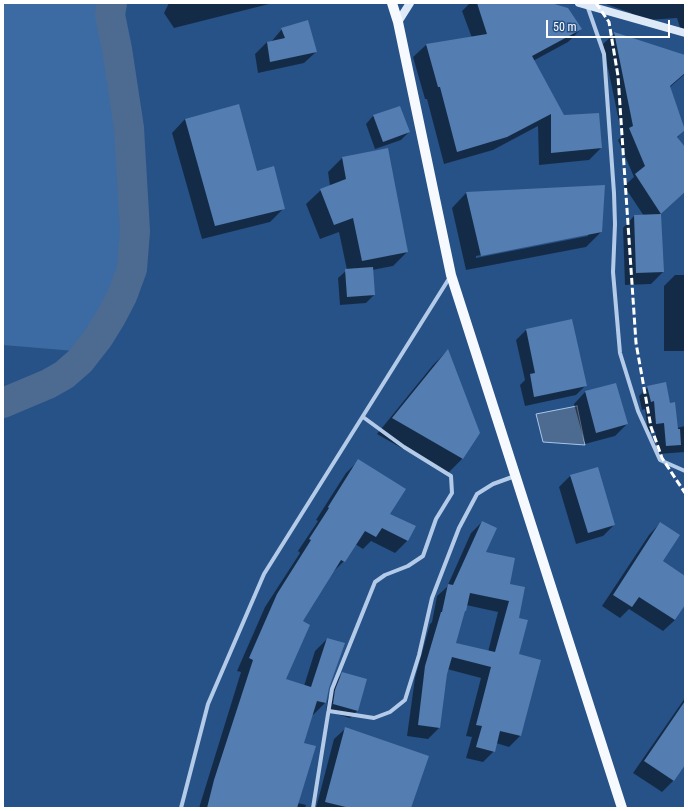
<!DOCTYPE html>
<html>
<head>
<meta charset="utf-8">
<style>
  body { margin:0 }
  #map { position:relative; width:688px; height:811px; overflow:hidden; background:#275287; font-family:"Roboto Condensed",sans-serif }
  canvas { display:block }
  .frame { position:absolute; inset:0; border:4px solid #fff; pointer-events:none }
  .scale { position:absolute; left:546px; top:20px; width:124px; height:18px; box-sizing:border-box; border:2px solid #fff; border-top:0; padding-left:5px; font-size:12px; line-height:14px; white-space:nowrap; color:#fff; -webkit-text-stroke:3px #275287; paint-order:stroke }
</style>
</head>
<body>
<div id="map">
<canvas width="688" height="811"></canvas>
<div class="frame"></div>
<div class="scale">50 m</div>
</div>
<script>
const context = document.querySelector('canvas').getContext('2d');
context.lineJoin = 'round';
function fill(path, color) { context.fillStyle = color; context.fill(path, 'evenodd'); }
const shape = rows => new Path2D(rows.map(r => 'M' + r).join(''));
function strokePath(path, color, width, dash) { context.strokeStyle = color; context.lineWidth = width; context.lineCap = dash ? 'butt' : 'round'; context.setLineDash(dash || []); context.stroke(path); }
const green = shape([
  [3,3,112,3,110,15,129,140,135,231,122,296,87,352,3,345]
]);
const water = shape([
  [577,406,585,445,543,442,536,414,577,406]
]);
const shadow = shape([
  [169,3,273,3,174,28,164,13],
  [470,3,547,3,581,29,568,42,533,61,563,116,601,148,589,160,539,165,538,126,493,150,444,164,427,99,425,99,413,57,426,45,472,38,462,11],
  [603,3,685,3,685,36,683,37,677,18,634,21,631,13],
  [282,29,316,52,304,63,258,73,255,54,267,42,271,42],
  [615,33,685,56,685,74,670,87,684,130,677,138,685,149,685,192,660,215,663,272,651,284,625,285,623,228,634,216,644,216,624,186,634,177,618,140,622,136,603,44],
  [399,107,409,132,401,140,375,149,366,124,373,116],
  [185,119,256,173,284,208,270,222,202,239,172,133],
  [387,149,407,252,393,266,372,270,374,295,366,303,340,305,338,278,347,270,339,232,320,239,306,204,321,190,330,186,328,172,342,158],
  [467,192,601,232,586,247,466,270,452,208],
  [588,234,588,236,476,258,476,256],
  [675,275,685,275,685,351,664,351,664,286],
  [526,330,586,385,576,395,525,406,520,385,525,380,516,340],
  [447,351,479,433,462,459,447,474,377,434,433,365],
  [615,384,627,424,615,436,585,444,574,404,585,392],
  [648,387,669,404,677,428,685,426,685,452,658,454,655,431,648,432,645,409,642,410,639,396],
  [358,461,389,515,408,540,395,553,371,541,363,549,355,544,344,561,332,573,301,622,284,680,304,686,315,651,327,639,328,688,325,703,313,715,312,715,302,743,298,803,306,805,305,808,199,808,241,672,237,671,265,607,300,553,298,551,318,521,316,520,346,473],
  [570,476,614,525,603,536,576,544,559,487],
  [482,522,484,552,508,585,518,619,518,655,540,660,520,736,509,747,496,743,494,751,483,762,466,758,472,737,466,736,481,678,447,669,439,728,428,739,407,736,415,678,430,624,432,622,437,596,447,587,471,533],
  [466,605,498,612,488,652,454,643],
  [660,523,661,562,685,577,685,604,675,620,663,631,629,609,620,618,602,606,649,535],
  [343,673,358,710,350,718,326,711,328,698,335,681],
  [685,698,685,764,673,781,662,792,633,773],
  [345,729,410,808,316,808,334,739]
]);
const river = shape([
  [3,403,48,384,64,375,80,361,98,338,111,317,122,296,132,269,135,231,129,128,117,49,110,15,112,3]
]);
const building = shape([
  [477,3,551,3,568,8,582,29,532,56,564,115,599,113,602,148,551,153,551,114,507,137,457,152,440,87,438,87,426,44,487,34],
  [308,20,317,52,270,62,267,42,285,38,281,28],
  [614,32,685,55,685,73,670,86,685,130,677,137,685,147,685,192,661,214,635,174,645,166,629,128,633,126],
  [239,104,257,171,274,166,285,209,215,226,185,119],
  [400,106,410,132,383,142,373,115],
  [388,148,408,252,362,261,353,218,334,225,320,189,346,179,342,157],
  [605,185,602,232,481,256,466,192],
  [661,214,664,272,636,273,634,215],
  [373,267,375,295,347,297,345,269],
  [572,319,587,386,534,397,530,374,535,373,526,329],
  [448,349,480,433,463,459,392,418],
  [666,382,670,403,675,402,678,429,680,429,681,445,666,446,664,423,656,424,654,401,651,402,647,386],
  [616,383,628,424,596,433,585,391],
  [358,459,406,489,390,514,416,526,408,541,382,528,376,537,365,531,345,562,341,560,303,621,310,625,286,679,311,687,327,638,345,643,329,688,326,703,317,701,304,743,316,746,297,808,207,808,214,780,253,660,249,658,277,594,311,540,309,539,329,508,328,507],
  [598,467,615,525,588,533,570,475],
  [482,521,497,528,486,552,515,558,510,584,525,587,519,618,528,620,519,654,541,660,521,736,500,731,495,752,476,747,482,726,476,725,491,667,452,657,447,674,440,728,418,725,425,666,441,612,442,612,448,584,453,585],
  [470,593,509,601,495,652,456,643,465,611,466,611],
  [660,522,680,535,663,561,685,576,685,605,675,620,639,597,632,607,613,595],
  [342,672,367,679,358,711,333,704,335,690],
  [685,701,685,765,674,781,644,761],
  [345,727,429,756,411,808,350,808,325,802]
]);
const minor = shape([
  [587,5,604,54,614,193,615,224,613,272,620,353,638,411,660,460,685,471],
  [329,711,374,718,390,712,405,700,419,655,432,598,459,528,477,494,493,484,515,476],
  [181,808,208,704,264,574,450,277],
  [313,808,332,689,375,582,385,575,408,566,423,556,436,519,452,493,451,476,404,447,363,417]
]);
const secondary = shape([
  [579,3,685,33],
  [398,22,410,3]
]);
const primary = shape([
  [392,3,398,22,451,275,622,808]
]);
const rail = shape([
  [596,3,609,22,618,76,636,343,651,427,662,458,685,493]
]);
fill(green, '#3c6ba4');
fill(water, '#4d6b91');
strokePath(water, '#a8c6e9', 1);
fill(shadow, '#0007');
strokePath(river, '#4d6b91', 30);
fill(building, '#547db1');
strokePath(minor, '#b3cbe8', 4);
strokePath(secondary, '#dde9f7', 8);
strokePath(primary, '#f6f9fe', 10);
strokePath(rail, '#fff', 3, [7, 3]);
</script>
</body>
</html>
